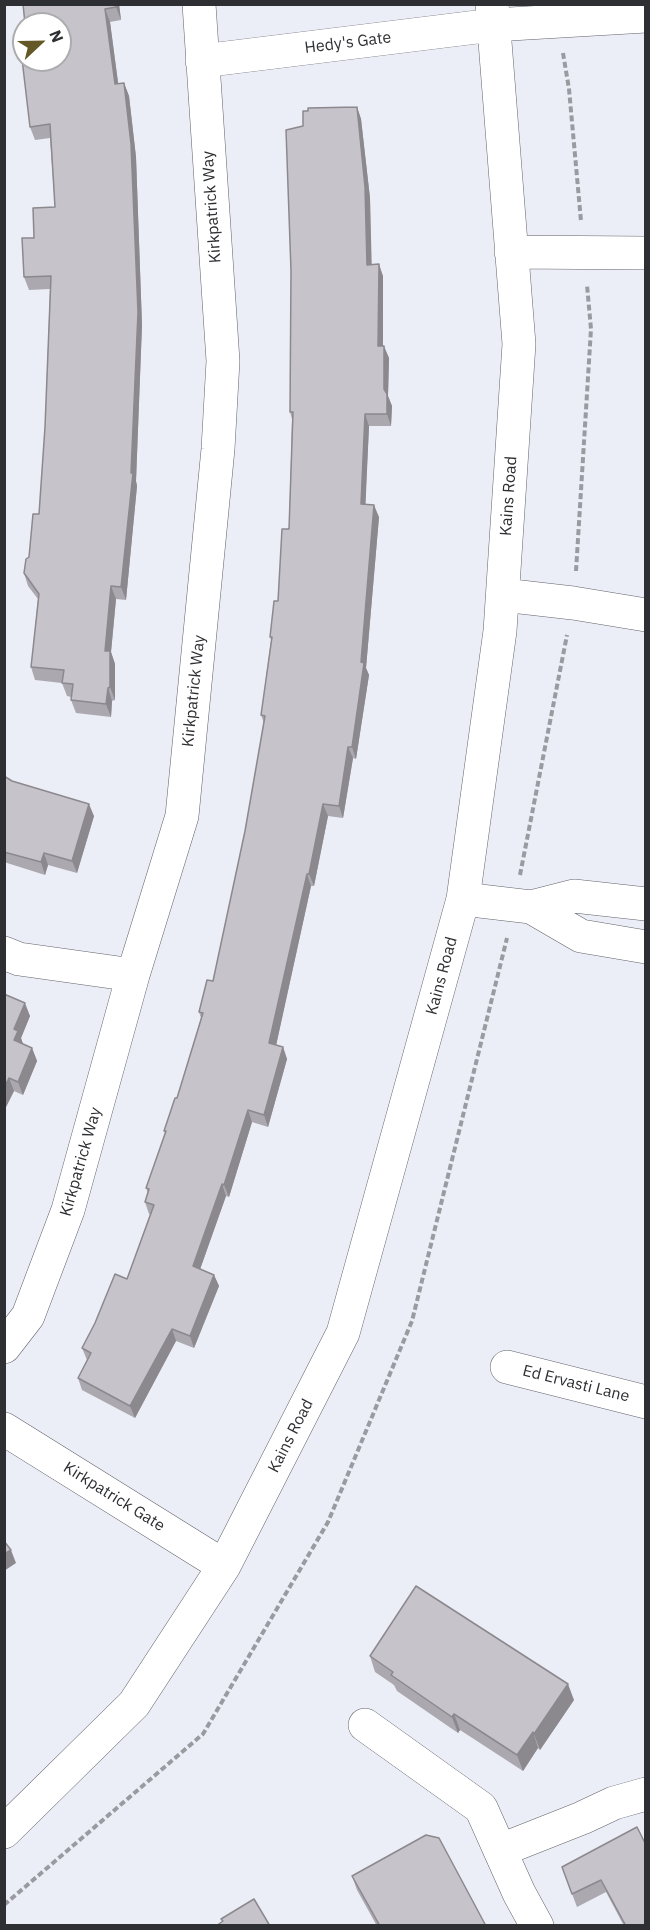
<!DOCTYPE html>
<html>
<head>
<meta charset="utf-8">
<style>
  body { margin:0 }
  #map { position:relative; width:650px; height:1930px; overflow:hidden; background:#eceef7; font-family:"IBM Plex Sans",sans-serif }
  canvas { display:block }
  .frame { position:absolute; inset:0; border:6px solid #2e2f32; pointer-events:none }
  .north { position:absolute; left:12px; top:12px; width:60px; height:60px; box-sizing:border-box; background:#fff; border:2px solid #abacad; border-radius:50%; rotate:68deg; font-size:16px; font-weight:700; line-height:24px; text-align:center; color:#2e2f32 }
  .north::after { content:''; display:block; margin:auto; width:21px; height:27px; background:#645926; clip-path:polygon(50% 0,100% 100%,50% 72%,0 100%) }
</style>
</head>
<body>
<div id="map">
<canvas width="650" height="1930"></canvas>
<div class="frame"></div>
<div class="north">N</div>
</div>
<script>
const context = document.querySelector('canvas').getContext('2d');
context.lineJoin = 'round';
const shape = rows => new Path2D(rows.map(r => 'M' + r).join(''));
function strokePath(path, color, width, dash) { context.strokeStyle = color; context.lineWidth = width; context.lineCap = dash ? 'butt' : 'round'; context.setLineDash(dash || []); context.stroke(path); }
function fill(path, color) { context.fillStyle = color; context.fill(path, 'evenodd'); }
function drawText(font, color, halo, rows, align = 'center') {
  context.font = font + ' "IBM Plex Sans",sans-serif'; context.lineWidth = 5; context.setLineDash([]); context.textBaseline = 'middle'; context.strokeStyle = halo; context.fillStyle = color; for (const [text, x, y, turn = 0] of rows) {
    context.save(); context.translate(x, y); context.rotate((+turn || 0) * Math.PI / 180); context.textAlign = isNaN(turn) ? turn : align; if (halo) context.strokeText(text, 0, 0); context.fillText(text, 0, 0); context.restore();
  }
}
const path = shape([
  [563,53,569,89,581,221],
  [576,571,591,329,587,285],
  [520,875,567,635],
  [4,1905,203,1734,328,1522,412,1321,507,938]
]);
const minor = shape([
  [202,61,493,25,646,16],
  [511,252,646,253],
  [503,595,573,603,646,615],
  [463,899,531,907,574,896,646,904],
  [531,907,581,936,646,947],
  [4,953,19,959,133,975],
  [4,1347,28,1316,68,1210,133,975,182,816,218,449,223,361,199,4],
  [507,1367,646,1402],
  [4,1429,224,1566],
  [365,1725,481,1808,519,1893,537,1926],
  [4,1832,134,1704,224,1566,343,1333,463,899,500,631,519,344,492,4],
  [501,1850,582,1818,614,1803,646,1794]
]);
const wall = shape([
  [23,4,119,4,121,20,110,22,118,83,124,83,129,96,136,157,142,325,136,481,137,486,126,600,116,599,111,652,115,664,115,700,112,701,111,717,76,713,71,700,71,697,67,696,62,683,35,680,31,667,38,599,28,586,24,573,29,557,39,514,45,427,50,289,29,290,24,277,34,238,55,207,50,138,35,140,30,127,60,60],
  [357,107,361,119,370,198,371,265,383,276,383,346,389,358,388,396,392,406,391,426,369,426,365,505,379,517,366,668,369,675,356,759,353,758,343,818,328,816,314,886,311,886,276,1045,283,1047,287,1059,268,1127,252,1122,229,1197,226,1196,200,1269,214,1275,219,1286,194,1348,176,1341,135,1418,82,1390,78,1378,87,1360,82,1348,127,1279,150,1214,149,1214,145,1202,148,1193,146,1188,165,1133,164,1131,177,1098,201,1018,199,1012,213,981,245,831,264,723,261,715,271,640,270,637,278,601,289,529,292,419,290,412,303,126],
  [4,776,12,781,94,816,77,873,48,865,45,875,4,862],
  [4,994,30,1016,21,1038,23,1044,32,1048,37,1061,23,1095,14,1091,4,1111],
  [370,1656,574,1700,540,1750,538,1748,523,1771,460,1730,458,1733,397,1691,394,1685,375,1672],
  [645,1843,645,1926,624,1926,606,1892,577,1907,562,1867],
  [352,1876,486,1926,377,1926,357,1890]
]);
const shadedWall = shape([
  [116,4,119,4,121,20,116,7],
  [105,9,110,22,120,97,115,84],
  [124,83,129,96,136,157,142,325,136,481,137,486,126,600,121,587,131,473],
  [357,107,361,119,370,198,372,276,367,265],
  [379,264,383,276,383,358,378,346],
  [384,346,389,358,388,396,392,406,391,426,387,414,384,389],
  [365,414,369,426,365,516,361,504],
  [374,505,379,517,366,668,369,675,356,759,352,747,361,662],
  [111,586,116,599,111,652,115,664,115,700,110,687,105,651],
  [108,688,112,701,111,717,106,704],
  [348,747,353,758,343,818,339,806],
  [89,804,94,816,77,873,72,861],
  [323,804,328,816,314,886,309,874],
  [44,853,48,865,45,875,41,862],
  [307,874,311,886,274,1055,269,1043],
  [25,1003,30,1016,21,1038,23,1044,14,1040,14,1029],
  [283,1047,287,1059,268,1127,264,1115],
  [32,1048,37,1061,23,1095,18,1082],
  [9,1078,14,1091,4,1111,4,1087],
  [248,1110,252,1122,229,1197,224,1185],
  [222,1184,226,1196,197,1278,193,1266],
  [214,1275,219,1286,194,1348,190,1336],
  [172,1329,176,1341,135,1418,130,1406],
  [11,1550,16,1563,4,1571,4,1554],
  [568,1684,574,1700,540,1750,534,1734],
  [454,1714,460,1730,458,1733,452,1717],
  [533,1732,538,1748,523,1771,517,1755]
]);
const building = shape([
  [23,4,116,4,116,7,105,9,115,84,124,83,131,144,138,312,131,473,133,473,121,587,111,586,105,651,110,651,110,687,108,688,106,704,71,700,73,684,62,683,64,670,31,667,39,594,24,573,26,559,29,557,33,514,39,514,45,427,51,276,24,277,22,238,34,238,33,208,55,207,50,124,30,127,22,59,60,60,60,24,25,24,23,4],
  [357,107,365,187,367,265,379,264,378,346,384,346,384,389,387,394,387,414,365,414,361,504,374,505,361,662,364,663,352,747,348,747,339,806,323,804,309,874,307,874,269,1043,283,1047,264,1115,248,1110,224,1185,222,1184,193,1266,214,1275,190,1336,172,1329,130,1406,78,1378,91,1353,82,1348,95,1323,115,1274,127,1279,154,1205,145,1202,149,1189,146,1188,166,1131,164,1131,175,1098,177,1098,203,1013,199,1012,207,980,213,981,245,831,265,716,261,715,272,637,270,637,274,601,278,601,282,529,289,529,293,412,290,412,291,271,286,130,303,126,303,111,308,111,308,108,357,107],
  [4,776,12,781,89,804,72,861,44,853,41,862,4,852,4,776],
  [4,994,25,1003,14,1029,18,1031,14,1040,32,1048,18,1082,9,1078,4,1087,4,994],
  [4,1541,11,1550,4,1554,4,1541],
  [416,1586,568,1684,534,1734,533,1732,517,1755,454,1714,452,1717,391,1675,393,1672,370,1656,416,1586],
  [637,1827,645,1843,645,1926,626,1926,601,1880,572,1894,562,1867,637,1827],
  [426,1835,439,1838,486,1926,380,1926,352,1876,426,1835],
  [254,1899,270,1926,216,1926,223,1921,221,1919,254,1899]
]);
const streetNames = [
  ["Hedy's Gate",348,43,-7],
  ["Kirkpatrick Way",212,207,-94],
  ["Kains Road",509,496,-86],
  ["Kirkpatrick Way",194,691,-84],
  ["Kains Road",442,976,-75],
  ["Kirkpatrick Way",81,1162,-74],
  ["Ed Ervasti Lane",576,1384,14],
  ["Kains Road",291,1436,-63],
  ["Kirkpatrick Gate",114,1497,32]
];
strokePath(minor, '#61636b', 34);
strokePath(path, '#999ba1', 4, [6, 3]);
strokePath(minor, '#fff', 33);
fill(wall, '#aba8af');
fill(shadedWall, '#8b888e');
fill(building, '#c7c3cb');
strokePath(building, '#8b888e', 1.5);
drawText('16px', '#2e2f32', '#fff', streetNames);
</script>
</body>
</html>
